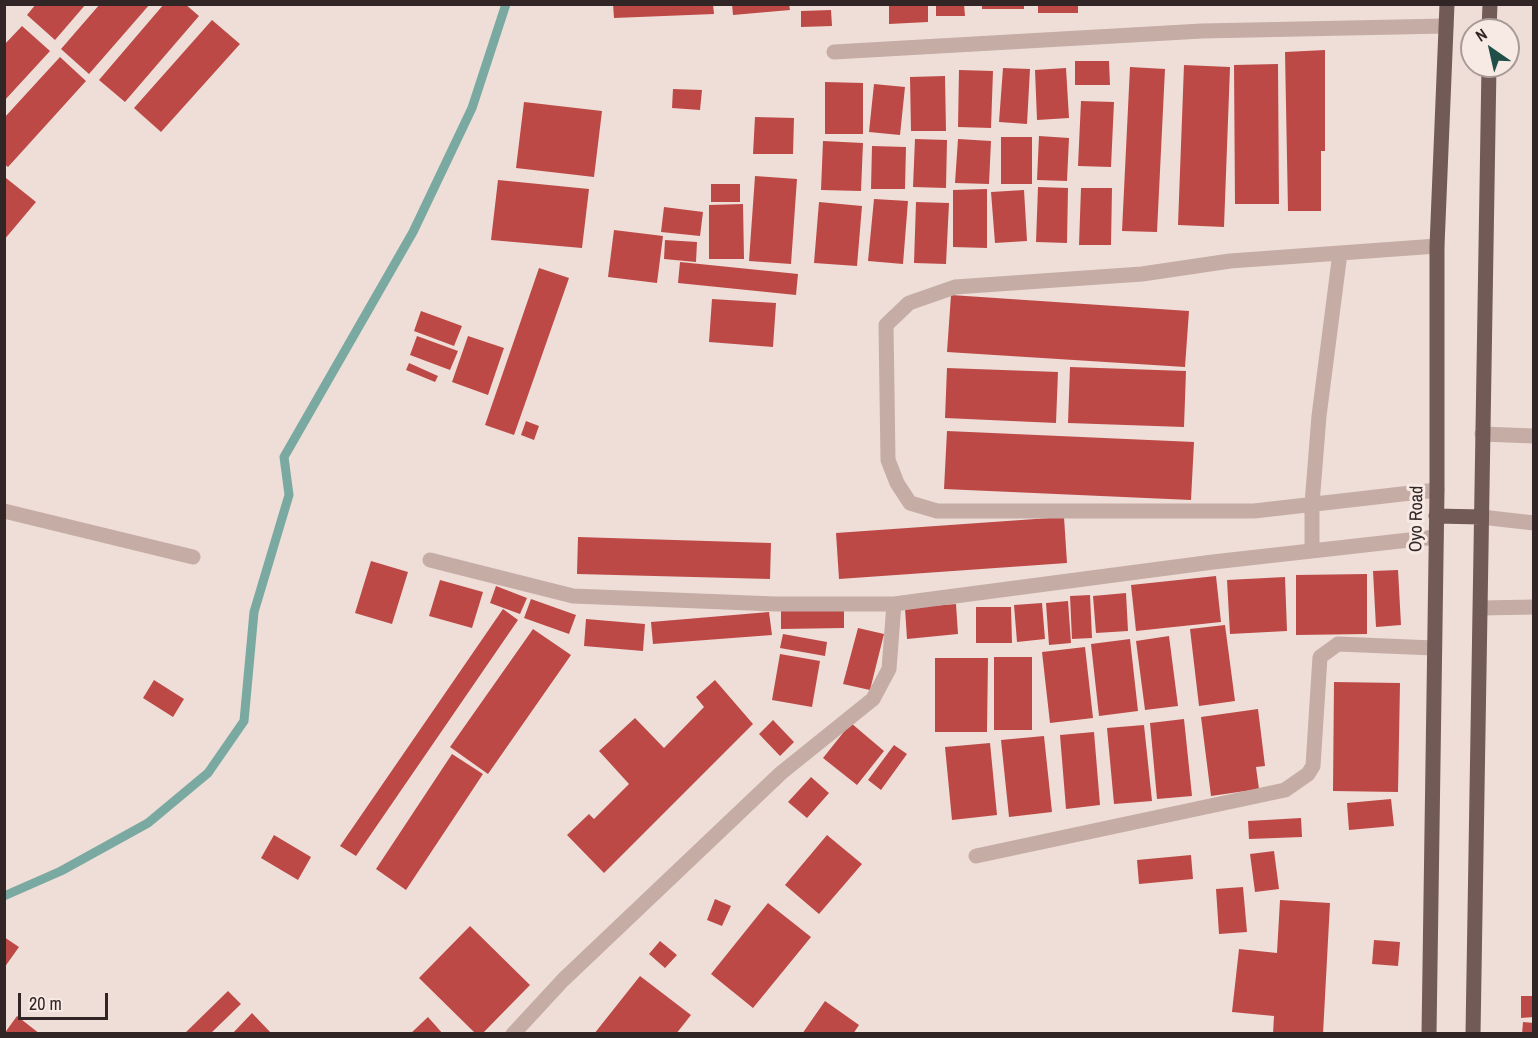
<!DOCTYPE html>
<html>
<head>
<meta charset="utf-8">
<style>
  body { margin:0 }
  #map { position:relative; width:1538px; height:1038px; overflow:hidden; background:#eeded7; font-family:"Archivo Narrow",sans-serif }
  canvas { display:block }
  .frame { position:absolute; inset:0; border:6px solid #312625; pointer-events:none }
  .north { position:absolute; left:1460px; top:18px; width:60px; height:60px; box-sizing:border-box; background:#f7e9e3; border:2px solid #a89b97; border-radius:50%; rotate:326deg; font-size:16px; font-weight:700; line-height:24px; text-align:center; color:#312625 }
  .north::after { content:''; display:block; margin:auto; width:21px; height:27px; background:#1f4f47; clip-path:polygon(50% 0,100% 100%,50% 72%,0 100%) }
  .scale { position:absolute; left:18px; top:993px; width:90px; height:27px; box-sizing:border-box; border:3px solid #312625; border-top:0; padding-left:8px; font-size:18px; line-height:21px; white-space:nowrap; color:#312625; -webkit-text-stroke:4px #f7e9e3; paint-order:stroke }
</style>
</head>
<body>
<div id="map">
<canvas width="1538" height="1038"></canvas>
<div class="frame"></div>
<div class="north">N</div>
<div class="scale">20 m</div>
</div>
<script>
const context = document.querySelector('canvas').getContext('2d');
context.lineJoin = 'round';
const shape = rows => new Path2D(rows.map(r => 'M' + r).join(''));
function strokePath(path, color, width, dash) { context.strokeStyle = color; context.lineWidth = width; context.lineCap = dash ? 'butt' : 'round'; context.setLineDash(dash || []); context.stroke(path); }
function fill(path, color) { context.fillStyle = color; context.fill(path, 'evenodd'); }
function drawText(font, color, halo, rows, align = 'center') {
  context.font = font + ' "Archivo Narrow",sans-serif'; context.lineWidth = 6; context.setLineDash([]); context.textBaseline = 'middle'; context.strokeStyle = halo; context.fillStyle = color; for (const [text, x, y, turn = 0] of rows) {
    context.save(); context.translate(x, y); context.rotate((+turn || 0) * Math.PI / 180); context.textAlign = isNaN(turn) ? turn : align; if (halo) context.strokeText(text, 0, 0); context.fillText(text, 0, 0); context.restore();
  }
}
const stream = shape([
  [4,896,61,871,148,823,208,773,244,721,254,612,289,495,284,457,413,232,472,108,506,4]
]);
const building = shape([
  [36,4,86,4,55,40,27,15],
  [100,4,150,4,89,74,61,49],
  [164,4,185,4,199,16,125,102,99,80],
  [613,4,713,4,714,14,614,18],
  [732,4,789,4,790,10,733,15],
  [889,4,928,4,928,22,889,24],
  [936,4,964,4,965,16,936,16],
  [982,4,1024,4,1024,9,982,9],
  [1038,5,1078,5,1078,13,1038,13],
  [831,10,832,26,801,27,801,11],
  [212,20,240,44,161,132,134,108],
  [22,26,50,51,4,101,4,45],
  [1325,50,1325,151,1321,151,1321,211,1288,211,1285,52],
  [60,57,86,81,8,167,4,164,4,118],
  [1075,61,1109,61,1110,85,1075,85],
  [1278,64,1279,204,1235,204,1234,65],
  [1184,65,1230,67,1224,227,1178,225],
  [1130,67,1165,69,1157,232,1122,231],
  [1003,68,1030,69,1027,124,999,122],
  [1066,68,1069,118,1037,120,1035,70],
  [959,70,993,71,991,128,958,127],
  [945,76,946,131,911,131,910,77],
  [825,82,863,83,863,134,825,134],
  [874,84,905,87,900,135,869,132],
  [673,89,702,90,700,110,672,108],
  [1081,101,1114,102,1111,167,1078,166],
  [524,102,602,111,594,177,516,168],
  [755,117,794,118,793,154,753,154],
  [1039,136,1069,138,1067,181,1037,180],
  [1001,137,1032,137,1032,184,1001,184],
  [915,139,947,140,946,188,913,187],
  [958,139,991,141,989,184,955,183],
  [823,141,863,143,861,191,821,190],
  [872,146,906,147,905,189,871,189],
  [755,176,797,179,791,264,749,261],
  [6,178,36,202,4,240,4,180],
  [498,180,589,189,582,248,491,240],
  [711,184,740,184,740,202,711,202],
  [1038,187,1068,188,1067,243,1036,242],
  [1081,188,1112,188,1111,245,1079,245],
  [987,189,987,248,953,247,953,190],
  [1024,190,1027,241,995,243,991,192],
  [874,199,908,201,903,264,868,261],
  [819,202,862,206,857,266,814,263],
  [916,202,949,203,946,264,914,263],
  [743,204,744,259,709,259,709,205],
  [664,207,703,212,700,236,661,232],
  [614,230,663,236,657,283,608,277],
  [665,240,697,242,696,262,664,259],
  [680,262,798,274,796,295,678,283],
  [539,268,569,278,514,435,485,425],
  [951,295,1189,311,1185,367,947,352],
  [712,299,776,303,773,347,709,342],
  [421,311,462,326,454,346,414,331],
  [417,336,458,351,450,370,410,355],
  [468,336,504,348,488,395,452,382],
  [409,363,438,376,435,382,406,370],
  [1070,367,1186,371,1184,427,1068,423],
  [947,368,1058,372,1056,423,945,418],
  [526,421,539,426,534,440,521,435],
  [947,431,1194,442,1191,500,944,489],
  [1064,517,1067,563,839,579,836,533],
  [578,537,771,543,770,579,577,574],
  [371,561,408,572,392,624,355,613],
  [1398,570,1401,625,1376,627,1373,571],
  [1367,574,1367,634,1296,635,1296,575],
  [1216,576,1221,622,1136,631,1131,585],
  [1285,577,1287,631,1230,634,1227,580],
  [440,580,483,592,472,628,429,616],
  [496,586,527,598,520,614,490,603],
  [1126,593,1128,631,1096,633,1093,596],
  [1090,595,1092,638,1072,639,1070,596],
  [531,599,576,615,569,634,524,618],
  [1068,601,1071,643,1049,645,1046,603],
  [1042,603,1045,639,1017,642,1014,605],
  [956,604,958,634,907,639,905,608],
  [844,607,844,628,781,629,781,609],
  [976,607,1011,607,1012,643,976,643],
  [503,609,518,620,356,856,340,846],
  [769,612,772,635,653,644,651,622],
  [586,619,645,624,643,651,584,646],
  [1225,625,1235,701,1199,706,1190,629],
  [858,628,884,634,870,690,843,684],
  [533,629,571,655,488,774,450,747],
  [783,634,827,642,825,656,780,648],
  [1169,636,1178,706,1145,710,1136,641],
  [1130,639,1138,711,1099,716,1091,644],
  [1085,647,1093,718,1050,723,1042,652],
  [780,654,820,661,812,707,772,700],
  [994,657,1032,657,1032,730,994,730],
  [935,658,988,658,987,732,935,732],
  [154,680,184,699,173,717,143,698],
  [715,680,753,724,604,873,567,835,589,814,594,819,629,784,599,751,635,718,664,748,704,707,696,697],
  [1334,682,1400,683,1398,792,1333,791],
  [1258,709,1265,766,1256,767,1259,789,1211,796,1201,717],
  [1184,719,1192,796,1157,799,1150,723],
  [773,720,794,742,780,756,759,734],
  [851,723,884,751,857,785,823,758],
  [1144,725,1152,801,1114,804,1107,728],
  [1094,732,1100,805,1066,809,1060,735],
  [1044,736,1052,812,1009,817,1001,740],
  [990,743,997,815,952,820,945,747],
  [894,745,907,754,881,790,868,780],
  [452,754,483,774,406,890,376,869],
  [811,777,829,793,807,818,788,802],
  [1391,799,1394,826,1349,830,1347,803],
  [1301,818,1302,837,1249,839,1248,821],
  [274,835,311,857,298,880,261,858],
  [827,835,862,864,819,914,785,885],
  [1274,851,1279,889,1255,892,1250,854],
  [1191,855,1193,879,1139,884,1137,860],
  [1243,887,1247,932,1219,934,1216,889],
  [715,899,731,906,722,926,707,920],
  [1280,900,1330,903,1323,1034,1273,1034,1274,1016,1232,1012,1239,949,1277,953],
  [768,903,811,937,753,1008,711,974],
  [470,926,530,985,482,1034,476,1034,419,978],
  [4,937,19,947,4,968],
  [1374,940,1400,942,1398,966,1372,964],
  [660,941,677,955,665,968,649,954],
  [640,976,691,1015,676,1034,594,1034],
  [228,991,241,1004,210,1034,184,1034],
  [1521,996,1534,996,1534,1017,1521,1018],
  [825,1001,859,1025,853,1034,802,1034],
  [252,1013,272,1034,232,1034],
  [17,1016,40,1034,4,1034],
  [428,1017,443,1034,410,1034],
  [1523,1022,1534,1023,1534,1034,1522,1034]
]);
const minor = shape([
  [834,52,1202,31,1446,26],
  [1482,434,1534,436],
  [1437,490,1254,511,937,511,910,503,897,483,888,460,886,325,909,303,955,287,1142,274,1230,261,1437,246],
  [4,511,193,557],
  [1481,517,1534,523],
  [1312,551,1312,504,1319,416,1340,253],
  [430,560,573,596,775,604,894,604,1213,562,1436,537],
  [1481,608,1534,607],
  [976,856,1285,790,1308,774,1313,766,1320,657,1338,644,1434,648],
  [513,1034,563,980,781,773,873,699,889,669,894,604]
]);
const major = shape([
  [1489,30,1490,4],
  [1436,516,1481,517],
  [1429,1034,1437,490,1437,246,1447,4],
  [1473,1034,1489,66]
]);
const streetNames = [
  ["Oyo Road",1417,519,-89]
];
strokePath(stream, '#79a9a0', 9);
fill(building, '#bd4947');
strokePath(minor, '#c5aca5', 15);
strokePath(major, '#725a57', 15);
drawText('18px', '#312625', '#f7e9e3', streetNames);
</script>
</body>
</html>
